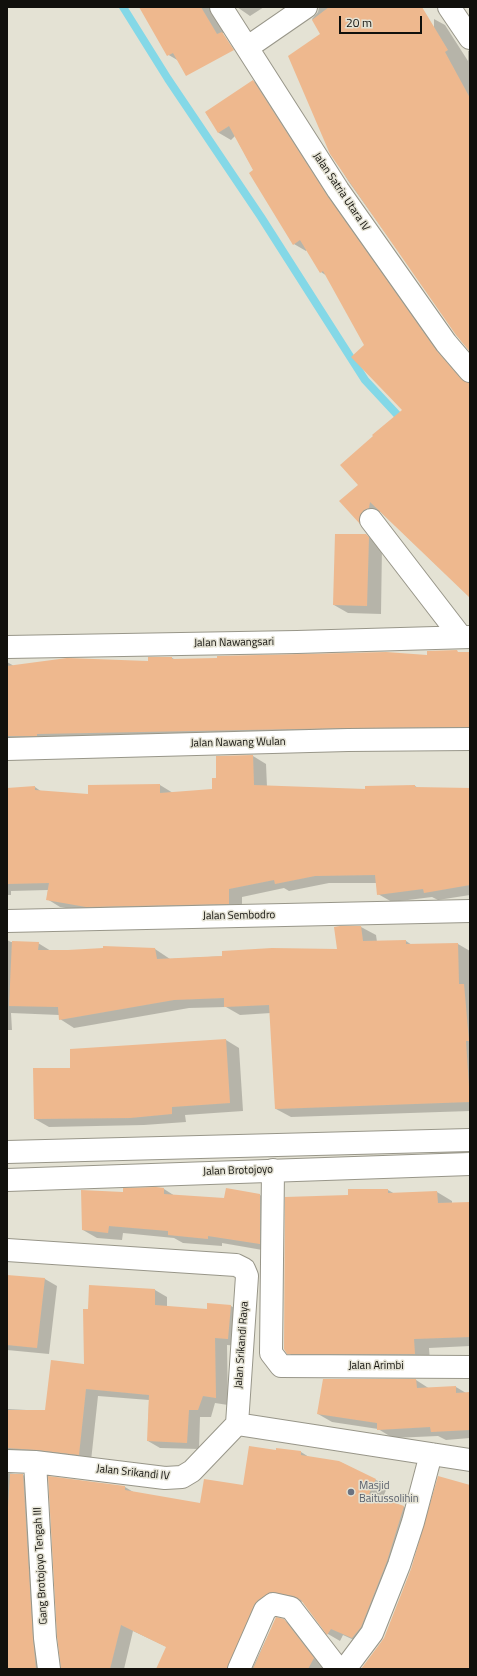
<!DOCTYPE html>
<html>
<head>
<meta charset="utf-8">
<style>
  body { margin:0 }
  #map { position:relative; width:477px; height:1676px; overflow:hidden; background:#e4e2d4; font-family:"Titillium Web",sans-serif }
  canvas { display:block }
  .frame { position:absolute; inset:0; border:8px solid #11100c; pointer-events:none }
  .scale { position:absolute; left:339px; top:16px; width:83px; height:18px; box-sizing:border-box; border:2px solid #11100c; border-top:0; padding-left:5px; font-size:12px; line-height:14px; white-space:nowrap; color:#11100c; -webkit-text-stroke:3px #e4e2d4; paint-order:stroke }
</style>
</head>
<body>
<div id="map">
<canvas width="477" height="1676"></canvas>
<div class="frame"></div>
<div class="scale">20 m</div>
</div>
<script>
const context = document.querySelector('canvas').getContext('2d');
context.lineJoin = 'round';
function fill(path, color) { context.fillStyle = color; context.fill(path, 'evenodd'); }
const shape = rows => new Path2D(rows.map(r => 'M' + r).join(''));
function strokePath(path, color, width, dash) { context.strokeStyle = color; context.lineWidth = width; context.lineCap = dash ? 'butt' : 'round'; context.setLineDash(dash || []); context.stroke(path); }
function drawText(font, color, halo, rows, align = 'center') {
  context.font = font + ' "Titillium Web",sans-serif'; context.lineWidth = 3; context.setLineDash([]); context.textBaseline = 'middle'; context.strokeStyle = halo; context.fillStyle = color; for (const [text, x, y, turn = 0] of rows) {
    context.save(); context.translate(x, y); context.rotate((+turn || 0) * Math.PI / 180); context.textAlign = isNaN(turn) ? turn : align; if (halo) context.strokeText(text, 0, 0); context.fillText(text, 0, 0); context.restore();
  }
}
const shadow = shape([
  [140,7,223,7,228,30,179,61,167,54],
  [237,7,264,7,250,16],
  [319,7,415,7,434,38,434,19,445,25,468,61,468,51,470,50,470,348,467,347,349,182,331,153,322,34,312,19,318,12],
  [253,81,265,88,454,369,470,384,470,459,365,345,327,276,321,272,307,250,306,251,294,244,235,136,231,140,219,133,206,113],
  [340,501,470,502,470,597,380,511,380,514,375,516,370,529,360,523],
  [366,535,382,546,381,614,348,613,334,605],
  [470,655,470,734,7,747,7,662,14,666,148,662,172,658,176,660],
  [253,756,266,764,267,787,366,790,415,786,418,788,470,788,470,895,438,900,432,897,392,902,378,894,377,883,329,883,289,891,284,888,242,897,242,911,100,914,60,907,47,899,48,890,11,891,11,895,7,895,7,770,8,789,35,787,42,792,89,795,160,785,173,793,213,790,217,779],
  [361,927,376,935,377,942,406,941,412,945,458,944,470,951,470,1111,291,1117,276,1109,271,1013,240,1015,226,1007,189,1008,74,1028,60,1019,59,1015,11,1013,12,1030,7,1030,7,940,11,942,38,943,51,951,155,949,170,959,338,950],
  [226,1040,239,1048,243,1111,185,1115,186,1122,144,1125,49,1127,35,1119,71,1069],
  [164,1189,175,1196,225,1199,260,1195,274,1203,274,1252,222,1243,222,1246,183,1243,174,1238,123,1233,122,1240,97,1238,83,1230,124,1194],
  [388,1190,395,1194,437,1192,452,1201,452,1204,470,1203,470,1346,429,1348,430,1362,303,1362,288,1353,349,1196],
  [7,1276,45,1279,57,1286,49,1354,7,1350],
  [155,1290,167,1297,167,1307,208,1310,231,1306,243,1313,240,1346,227,1345,228,1405,215,1403,211,1417,200,1417,199,1449,160,1448,148,1441,149,1400,98,1396,91,1461,7,1466,7,1409,46,1411,85,1366,88,1310],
  [416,1380,430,1389,456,1387,466,1393,470,1393,470,1438,446,1440,438,1436,393,1438,378,1429,332,1422,318,1414],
  [277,1451,301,1452,309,1457,340,1462,388,1486,382,1499,404,1507,416,1514,365,1645,343,1635,340,1641,328,1634,303,1602,283,1598,240,1669,157,1669,167,1647,133,1631,124,1669,62,1669,125,1487,135,1493,201,1504,243,1486],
  [7,1471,8,1473,23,1475,35,1482,47,1669,7,1669],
  [276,1619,283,1620,296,1627,326,1666,324,1669,252,1669]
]);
const stream = shape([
  [123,7,168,79,261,217,365,380,404,422]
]);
const building = shape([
  [139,7,201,7,217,34,222,32,234,50,186,76,173,53,167,56],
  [329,7,422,7,448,50,445,52,470,98,470,352,456,335,330,154,288,56,320,34,312,20],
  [253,80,328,197,436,350,461,379,470,383,470,598,370,502,369,508,364,510,360,515,360,524,339,501,358,485,340,465,373,436,372,435,402,410,351,357,364,345,323,271,320,273,300,240,293,245,249,173,253,170,229,126,218,133,205,112],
  [335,534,366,534,369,537,367,606,333,605],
  [457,650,458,652,470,652,470,727,348,728,37,734,37,736,7,736,7,666,67,658,148,661,148,657,172,657,172,659,217,658,217,656,386,652,427,655,427,651],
  [253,755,254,785,365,789,365,786,415,785,415,787,470,788,470,885,424,893,423,889,377,895,375,875,315,876,275,884,274,880,229,889,229,904,86,907,46,900,49,883,7,884,7,788,35,786,35,790,88,794,88,785,160,784,160,793,212,789,212,778,216,778,216,756],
  [340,926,361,926,363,941,406,940,406,944,458,943,459,984,464,984,469,1041,466,1041,470,1102,275,1109,269,1005,224,1007,224,998,174,1000,59,1020,58,1007,9,1006,12,941,39,942,38,950,68,950,103,948,103,946,155,948,157,959,222,956,222,951,272,948,337,949,334,927],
  [226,1039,230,1103,172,1107,172,1114,130,1118,34,1119,33,1068,70,1068,70,1049],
  [156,1187,164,1188,164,1194,224,1198,226,1188,260,1194,260,1244,208,1236,208,1239,168,1235,168,1231,109,1226,108,1233,82,1230,81,1190,123,1192,123,1188],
  [348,1189,388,1189,388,1193,437,1191,438,1203,470,1202,470,1337,414,1339,415,1354,287,1354,284,1349,285,1197,348,1195],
  [7,1275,45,1278,37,1348,7,1345],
  [89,1285,155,1289,155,1305,207,1309,207,1303,231,1305,228,1339,215,1338,216,1398,203,1396,198,1410,189,1410,187,1443,147,1441,149,1395,86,1389,79,1455,37,1450,7,1448,7,1410,45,1410,51,1360,84,1364,83,1309,88,1309],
  [323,1379,416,1379,417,1388,456,1386,456,1393,470,1392,470,1430,431,1432,430,1427,377,1430,377,1423,317,1414],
  [249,1446,276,1450,276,1448,301,1451,301,1455,339,1461,376,1479,369,1494,404,1506,387,1561,361,1627,352,1638,331,1629,327,1635,301,1600,294,1596,271,1592,258,1600,254,1605,227,1669,156,1669,166,1647,121,1625,110,1669,61,1669,57,1637,48,1476,125,1486,125,1490,200,1503,204,1479,243,1485],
  [10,1474,23,1474,33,1639,36,1669,7,1668,7,1524],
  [438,1476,470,1485,470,1669,361,1669,384,1638,411,1569],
  [276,1617,284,1619,314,1658,308,1669,253,1669]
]);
const street = shape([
  [221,7,338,190,446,343,470,371],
  [449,7,470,38],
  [248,47,306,7],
  [371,520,461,637],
  [7,647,297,642,470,637],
  [7,749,348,740,470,739],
  [7,921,470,911],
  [7,1152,470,1140],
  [273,1170,271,1353,281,1366,470,1367],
  [7,1180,470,1164],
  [7,1250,236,1265,244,1269,247,1276,237,1424,470,1460],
  [7,1461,35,1462,165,1478,182,1477,192,1471,237,1424],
  [35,1462,45,1638,49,1669],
  [239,1669,265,1610,273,1604,291,1608,338,1669],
  [345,1669,372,1633,399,1565,413,1522,431,1454]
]);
const markers = [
  [351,1492,4,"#6b7280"]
];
const streetNames = [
  ["Jalan Satria Utara IV",341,192,56],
  ["Jalan Nawangsari",234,643,-1],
  ["Jalan Nawang Wulan",238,743,-1],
  ["Jalan Sembodro",239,916,-1],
  ["Jalan Brotojoyo",238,1171,-2],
  ["Jalan Srikandi Raya",242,1345,-86],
  ["Jalan Arimbi",376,1366],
  ["Jalan Srikandi IV",133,1473,6],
  ["Gang Brotojoyo Tengah III",41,1566,-93]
];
const worshipNames = [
  ["Masjid",359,1486],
  ["Baitussolihin",359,1499]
];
fill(shadow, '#0003');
strokePath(stream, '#84d8e7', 8);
fill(building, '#eeb88e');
strokePath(street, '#989689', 24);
strokePath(street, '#fff', 22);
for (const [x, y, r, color] of markers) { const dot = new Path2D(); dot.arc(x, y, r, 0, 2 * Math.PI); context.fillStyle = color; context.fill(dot); strokePath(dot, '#e4e2d4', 1.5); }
drawText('11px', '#11100c', '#e4e2d4', streetNames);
drawText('11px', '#5b616d', '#e4e2d4', worshipNames, 'left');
</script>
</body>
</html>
